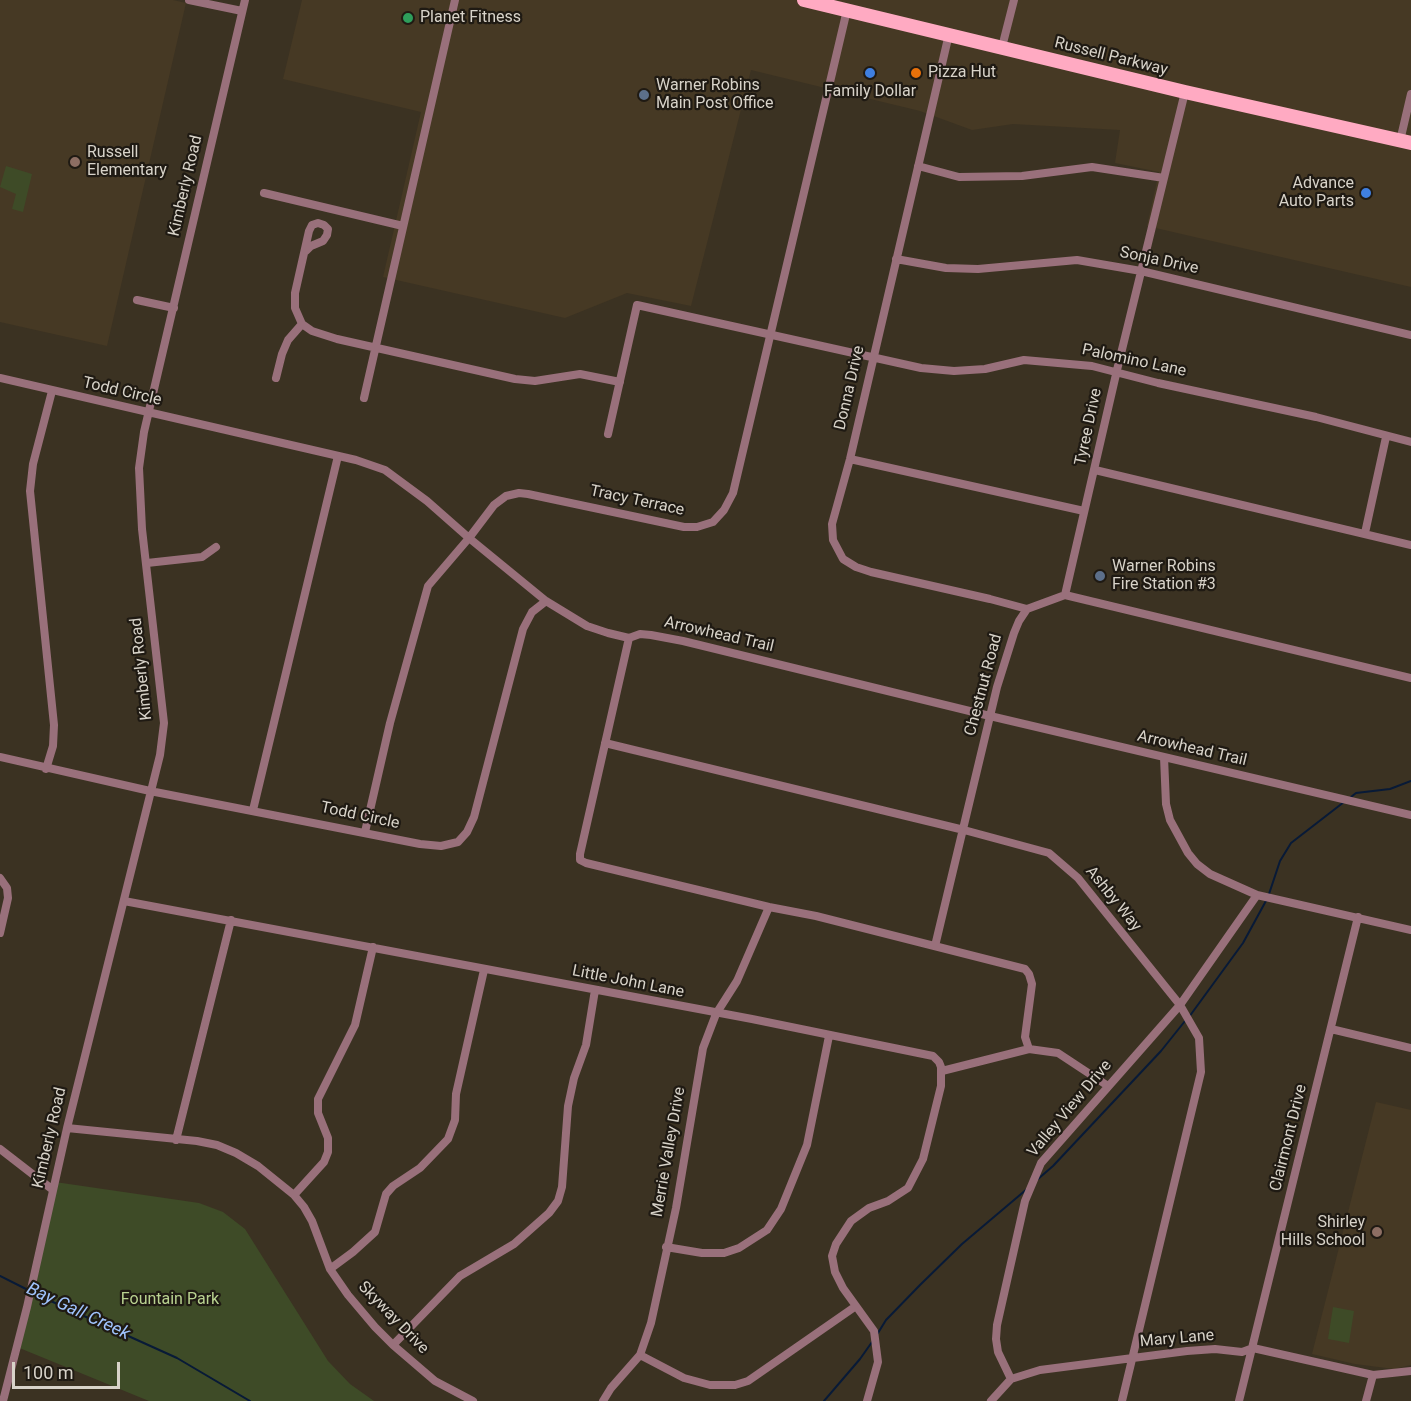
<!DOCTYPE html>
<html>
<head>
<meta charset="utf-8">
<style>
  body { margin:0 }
  #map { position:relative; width:1411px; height:1401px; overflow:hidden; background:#3b3222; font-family:Roboto,sans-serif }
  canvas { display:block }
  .scale { position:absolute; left:12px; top:1362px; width:108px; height:27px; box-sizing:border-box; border:3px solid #d8d3c9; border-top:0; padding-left:8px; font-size:18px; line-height:21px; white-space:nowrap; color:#d8d3c9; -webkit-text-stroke:4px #1f1a13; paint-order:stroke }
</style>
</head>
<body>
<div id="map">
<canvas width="1411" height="1401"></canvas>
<div class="scale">100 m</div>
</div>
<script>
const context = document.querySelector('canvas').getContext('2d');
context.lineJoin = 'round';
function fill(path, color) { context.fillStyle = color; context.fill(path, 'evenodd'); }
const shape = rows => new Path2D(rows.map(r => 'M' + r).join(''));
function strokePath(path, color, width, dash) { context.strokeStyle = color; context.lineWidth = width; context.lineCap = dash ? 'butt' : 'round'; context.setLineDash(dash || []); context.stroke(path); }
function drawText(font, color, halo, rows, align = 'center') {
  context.font = font + ' Roboto,sans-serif'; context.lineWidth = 4.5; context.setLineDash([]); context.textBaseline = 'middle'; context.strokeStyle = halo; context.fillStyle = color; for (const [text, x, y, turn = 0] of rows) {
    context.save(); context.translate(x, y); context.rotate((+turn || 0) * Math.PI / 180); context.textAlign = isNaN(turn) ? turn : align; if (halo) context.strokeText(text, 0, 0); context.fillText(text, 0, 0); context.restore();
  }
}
const built = shape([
  [0,0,173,0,186,3,107,346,0,322],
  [302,0,1411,0,1411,287,1147,226,1159,172,1115,163,1120,130,1013,124,972,130,920,111,751,70,691,306,627,293,565,318,383,277,421,112,283,79],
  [1376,1102,1411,1110,1411,1365,1394,1369,1355,1364,1312,1354]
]);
const green = shape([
  [6,166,32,174,23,212,12,209,16,194,0,187],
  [55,1182,199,1203,223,1212,245,1229,328,1361,350,1384,374,1401,149,1401,17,1347],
  [1333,1307,1354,1311,1349,1343,1328,1339]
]);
const stream = shape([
  [1351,797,1356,793,1390,789,1411,781],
  [1269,894,1280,861,1291,843,1344,802],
  [1189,1017,1243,943,1267,899],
  [1038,1179,1053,1166,1161,1051,1185,1021],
  [0,1276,28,1290],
  [33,1293,177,1358,250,1401],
  [878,1333,886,1320,920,1285,962,1244,1027,1189],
  [824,1401,860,1359,872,1342]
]);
const minor = shape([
  [189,0,242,11],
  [949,34,850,459,832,524,833,540,843,559,856,567,871,572,990,599,1027,609],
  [1002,47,1014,0],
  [1400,141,1411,94],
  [918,166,959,177,1022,176,1092,167,1164,178],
  [264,193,403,226],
  [306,251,311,246,323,241,327,235,328,229,324,225,318,223,312,225,309,231,295,293,295,308,302,324,312,331,337,339,515,379,535,381,580,374,620,382],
  [896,259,946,268,978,269,1077,260,1141,271,1411,335],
  [137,300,174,308],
  [0,378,356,460,385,470,427,501,469,538,546,601,587,626,608,633,629,638,640,634,651,635,683,641,990,716,1411,815],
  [276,378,282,354,288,340,302,324],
  [364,398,455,0],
  [608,434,637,305,921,368,954,371,985,369,1024,360,1092,366,1158,383,1316,417,1411,442],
  [850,459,1084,511],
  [1095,470,1411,545],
  [1365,533,1386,437],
  [147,563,202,557,216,547],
  [1065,595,1117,370,1185,92],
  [629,638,580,854,580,860,586,863,769,907,816,916,1025,969,1029,974,1032,984,1025,1037,1029,1049],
  [605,743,964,830,1049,853,1078,878,1180,1005,1199,1038,1201,1072,1122,1401],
  [0,757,150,791,420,844,441,846,458,842,467,832,474,817,523,629,532,612,546,601],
  [1164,757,1166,804,1170,820,1188,853,1197,864,1210,874,1257,895,1411,930],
  [46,769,53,746,54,725,30,491,33,464,52,391],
  [253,810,338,456],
  [365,832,390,723,428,586,469,538,494,505,506,496,519,493,528,494,684,527,697,527,713,522,724,510,733,493,847,10],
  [0,878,7,888,8,898,0,933],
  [124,901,752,1019,933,1056,939,1062,941,1067,941,1086,923,1159,908,1188,888,1201,869,1208,851,1221,836,1244,832,1256,835,1272,843,1288,874,1331,878,1362,867,1401],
  [935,946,997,687,1014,633,1019,621,1027,609,1065,595,1411,678],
  [1331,1029,1411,1048],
  [942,1071,1029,1049,1058,1053,1108,1086],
  [67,1128,197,1141,217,1145,236,1153,258,1166,294,1195,304,1207,312,1221,330,1269,348,1295,375,1327,393,1345,435,1381,473,1401],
  [176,1140,231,920],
  [0,1149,53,1190],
  [294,1195,324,1162,328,1152,328,1138,318,1113,318,1099,355,1025,373,947],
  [666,1247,702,1253,724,1253,739,1248,767,1230,781,1209,807,1145,829,1036],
  [330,1269,353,1252,375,1232,386,1194,393,1186,420,1168,448,1139,455,1120,456,1094,484,970],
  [393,1345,460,1276,514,1244,549,1213,558,1201,562,1187,568,1106,574,1078,586,1045,595,990],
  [640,1355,684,1378,710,1385,735,1385,748,1381,856,1306],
  [1011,1379,998,1352,996,1339,997,1325,1025,1201,1041,1163,1180,1005,1257,895],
  [3,1401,27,1307,67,1128,160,755,164,723,142,529,139,468,144,432,245,0],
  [603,1401,611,1388,640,1355,651,1323,676,1208,703,1048,716,1014,737,981,769,907],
  [991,1401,1011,1379,1040,1370,1187,1351,1215,1349,1242,1352,1253,1348,1373,1375,1411,1371],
  [1239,1401,1358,917],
  [1366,1401,1373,1375]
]);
const primary = shape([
  [804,0,1185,92,1411,143]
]);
const markers = [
  [408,18,6,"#2e9e5b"],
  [870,73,6,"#3f7fe0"],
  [916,73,6,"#e8710a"],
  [644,95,6,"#5c6f8a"],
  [75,162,6,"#8d6e63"],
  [1366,193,6,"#3f7fe0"],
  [1100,576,6,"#5c6f8a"],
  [1377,1232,6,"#8d6e63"]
];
const poiNames = [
  ["Planet Fitness",420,18],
  ["Pizza Hut",928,73],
  ["Warner Robins",656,86],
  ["Main Post Office",656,104],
  ["Family Dollar",870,92,"center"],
  ["Russell",87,153],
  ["Elementary",87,171],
  ["Advance",1354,184,"right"],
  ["Auto Parts",1354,202,"right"],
  ["Warner Robins",1112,567],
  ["Fire Station #3",1112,585],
  ["Shirley",1365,1223,"right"],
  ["Hills School",1365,1241,"right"]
];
const streetNames = [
  ["Russell Parkway",1111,57,14],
  ["Kimberly Road",186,186,-77],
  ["Sonja Drive",1159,261,12],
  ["Palomino Lane",1134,361,12],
  ["Donna Drive",850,388,-77],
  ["Todd Circle",122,392,13],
  ["Tyree Drive",1089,427,-78],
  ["Tracy Terrace",637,501,12],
  ["Arrowhead Trail",719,635,13],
  ["Kimberly Road",142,669,-96],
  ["Chestnut Road",984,685,-75],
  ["Arrowhead Trail",1192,749,13],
  ["Todd Circle",360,816,12],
  ["Ashby Way",1113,899,51],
  ["Little John Lane",628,982,11],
  ["Valley View Drive",1070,1109,-50],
  ["Kimberly Road",50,1138,-77],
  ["Clairmont Drive",1289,1138,-76],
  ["Merrie Valley Drive",669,1152,-80],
  ["Skyway Drive",393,1318,46],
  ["Mary Lane",1177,1339,-5]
];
const parkNames = [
  ["Fountain Park",170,1300]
];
const waterNames = [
  ["Bay Gall Creek",78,1312,25]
];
fill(built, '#463924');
fill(green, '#3e4b27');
strokePath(stream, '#081a37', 2);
strokePath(minor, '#99707b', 8);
strokePath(primary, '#ffaac2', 14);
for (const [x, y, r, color] of markers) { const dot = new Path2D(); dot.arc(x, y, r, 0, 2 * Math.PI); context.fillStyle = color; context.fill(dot); strokePath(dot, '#1f1a13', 2); }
drawText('16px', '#d8d3c9', '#1f1a13', poiNames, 'left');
drawText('16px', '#d8d3c9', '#1f1a13', streetNames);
drawText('16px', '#b9d290', '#1f1a13', parkNames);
drawText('italic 18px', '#a0c4fe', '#1f1a13', waterNames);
</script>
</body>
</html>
